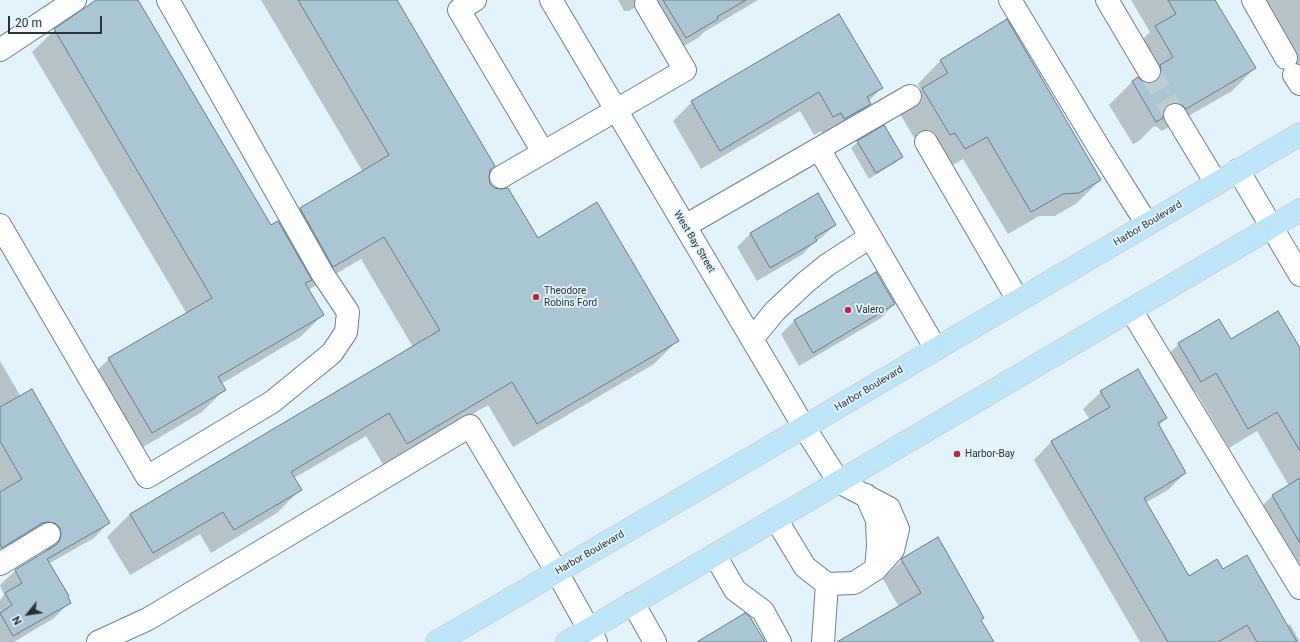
<!DOCTYPE html>
<html>
<head>
<meta charset="utf-8">
<style>
  body { margin:0 }
  #map { position:relative; width:1300px; height:642px; overflow:hidden; background:#e3f3fb; font-family:Roboto,sans-serif }
  canvas { display:block }
  .north { position:absolute; left:8px; top:594px; width:40px; height:40px; -webkit-text-stroke:3px #e3f3fb; paint-order:stroke; rotate:240deg; font-size:11px; font-weight:700; line-height:16px; text-align:center; color:#283338 }
  .north::after { content:''; display:block; margin:auto; width:14px; height:18px; background:#283338; clip-path:polygon(50% 0,100% 100%,50% 72%,0 100%) }
  .scale { position:absolute; left:8px; top:16px; width:94px; height:18px; box-sizing:border-box; border:2px solid #283338; border-top:0; padding-left:5px; font-size:12px; line-height:14px; white-space:nowrap; color:#283338; -webkit-text-stroke:3px #e3f3fb; paint-order:stroke }
</style>
</head>
<body>
<div id="map">
<canvas width="1300" height="642"></canvas>
<div class="north">N</div>
<div class="scale">20 m</div>
</div>
<script>
const context = document.querySelector('canvas').getContext('2d');
context.lineJoin = 'round';
function fill(path, color) { context.fillStyle = color; context.fill(path, 'evenodd'); }
const shape = rows => new Path2D(rows.map(r => 'M' + r).join(''));
function strokePath(path, color, width, dash) { context.strokeStyle = color; context.lineWidth = width; context.lineCap = dash ? 'butt' : 'round'; context.setLineDash(dash || []); context.stroke(path); }
function drawText(font, color, halo, rows, align = 'center') {
  context.font = font + ' Roboto,sans-serif'; context.lineWidth = 3.5; context.setLineDash([]); context.textBaseline = 'middle'; context.strokeStyle = halo; context.fillStyle = color; for (const [text, x, y, turn = 0] of rows) {
    context.save(); context.translate(x, y); context.rotate((+turn || 0) * Math.PI / 180); context.textAlign = isNaN(turn) ? turn : align; if (halo) context.strokeText(text, 0, 0); context.fillText(text, 0, 0); context.restore();
  }
}
const shadow = shape([
  [98,0,137,0,271,227,281,228,300,209,363,172,261,0,396,0,489,170,488,177,490,184,537,239,677,341,654,364,513,447,488,405,384,466,366,436,294,478,300,490,277,513,211,553,200,534,130,575,107,537,130,514,413,347,361,259,308,290,323,315,300,337,221,384,224,390,202,412,130,455,86,381,109,359,187,314,32,52,55,30],
  [618,0,758,0,704,32,698,38,666,56,637,6,629,11,624,11],
  [1131,0,1214,0,1255,68,1232,91,1162,131,1157,127,1154,126,1139,141,1133,144,1109,105,1132,82,1138,78,1143,83,1148,78,1132,50,1150,32],
  [1252,0,1300,0,1300,69,1295,72],
  [839,16,881,88,869,101,870,104,851,123,825,138,821,131,814,135,800,111,701,169,673,121,692,102],
  [941,60,1100,180,1077,203,1055,216,1039,216,1008,234,963,159,942,171,926,158,899,112,921,90,918,84],
  [858,142,902,157,895,163,869,179,851,148],
  [835,225,821,238,814,242,803,254,757,281,737,247,751,233],
  [894,304,881,318,799,366,781,334,795,320],
  [1231,340,1300,349,1300,594,1253,515,1272,496,1289,486,1257,431,1229,448,1196,392,1181,401,1159,363,1179,344],
  [0,361,21,397,109,522,94,538,48,564,69,603,54,618,14,642,0,642,0,600,4,595,0,585,15,571,46,552,46,550,45,543,0,554],
  [1101,392,1166,418,1158,426,1185,473,1168,490,1145,503,1189,577,1223,571,1287,626,1290,624,1300,642,1140,642,1034,460,1051,442,1090,420,1083,409],
  [902,560,980,621,981,642,840,642,899,607,883,579]
]);
const building = shape([
  [96,0,138,0,271,225,278,221,312,280,305,283,324,315,218,377,226,390,152,433,108,358,212,298,54,29,96,0],
  [298,0,397,0,495,166,490,170,489,177,490,184,494,188,501,189,508,188,538,238,597,202,679,341,537,424,512,382,407,444,389,413,291,472,302,490,234,530,223,512,153,553,130,514,440,330,384,237,333,267,300,208,389,155,298,0],
  [663,0,746,0,717,17,718,19,686,38,663,0],
  [1168,0,1215,0,1256,68,1186,109,1181,104,1174,103,1169,104,1164,109,1163,115,1163,118,1156,122,1132,81,1138,77,1143,82,1149,83,1155,82,1160,77,1161,70,1160,65,1173,57,1155,26,1176,14,1168,0],
  [839,14,883,88,867,97,871,104,844,119,841,113,833,117,819,92,720,151,691,101,839,14],
  [1007,19,1101,180,1079,193,1063,194,1031,212,987,137,965,149,955,133,950,135,922,88,948,73,940,60,1007,19],
  [884,125,903,157,876,173,857,141,884,125],
  [818,193,836,225,815,237,817,241,770,268,750,233,818,193],
  [876,272,895,304,813,353,794,320,876,272],
  [1278,311,1300,348,1300,451,1277,412,1248,429,1216,373,1201,382,1178,343,1219,319,1231,339,1278,311],
  [1138,369,1167,418,1158,423,1186,473,1144,498,1189,576,1217,559,1223,569,1247,555,1297,642,1257,642,1247,625,1218,642,1168,642,1051,441,1110,407,1100,391,1138,369],
  [32,389,75,464,110,523,47,559,69,596,68,597,71,603,13,636,0,613,12,605,5,593,22,583,15,570,56,545,60,540,61,534,60,528,55,523,48,522,42,523,2,548,0,544,0,492,22,479,0,441,0,407,32,389],
  [1300,478,1300,543,1272,495,1300,478],
  [938,537,984,618,981,620,994,642,837,642,921,593,901,559,938,537],
  [745,613,750,617,765,642,697,642,745,613]
]);
const minorTunnel = shape([
  [1149,71,1175,115]
]);
const minor = shape([
  [475,0,459,10,543,152],
  [551,0,804,427,839,482,889,508,898,529,893,550,876,569,854,583,827,584,805,567,776,519],
  [1010,0,1098,146,1147,224],
  [1107,0,1149,71],
  [1253,0,1286,58],
  [0,50,75,0],
  [1294,75,1300,84],
  [1175,115,1216,183],
  [926,142,1018,300],
  [819,149,936,349],
  [1238,170,1300,275],
  [501,177,685,70,646,4],
  [0,225,147,477,272,402,332,353,346,332,348,312,322,273,168,0],
  [685,226,910,96],
  [1131,310,1300,588],
  [752,339,775,311,806,282,827,265,870,237],
  [866,495,877,520,878,546,876,569],
  [715,555,735,590,763,611,780,642],
  [0,564,49,534],
  [633,603,655,642],
  [98,642,148,619,470,426,557,572,596,642],
  [823,642,827,584]
]);
const major = shape([
  [437,642,804,427,1300,134],
  [567,642,1300,210]
]);
const markers = [
  [536,297,4,"#b9283b"],
  [848,310,4,"#b9283b"],
  [957,454,4,"#b9283b"]
];
const streetNames = [
  ["Harbor Boulevard",1148,224,-31],
  ["West Bay Street",694,242,59],
  ["Harbor Boulevard",869,389,-31],
  ["Harbor Boulevard",590,553,-30]
];
const poiNames = [
  ["Theodore",544,291],
  ["Robins Ford",544,303],
  ["Valero",856,310],
  ["Harbor-Bay",965,454]
];
fill(shadow, '#0003');
fill(building, '#aac5d3');
strokePath(building, '#647c89', 1);
strokePath(minorTunnel, '#becdd4', 22, [22, 11]);
strokePath(minor, '#69828f', 24);
strokePath(major, '#d0d2d3', 24);
strokePath(minor, '#fff', 22);
strokePath(major, '#bce5f9', 22);
for (const [x, y, r, color] of markers) { const dot = new Path2D(); dot.arc(x, y, r, 0, 2 * Math.PI); context.fillStyle = color; context.fill(dot); strokePath(dot, '#e3f3fb', 1.5); }
drawText('10px', '#283338', '#e3f3fb', streetNames);
drawText('10px', '#283338', '#e3f3fb', poiNames, 'left');
</script>
</body>
</html>
